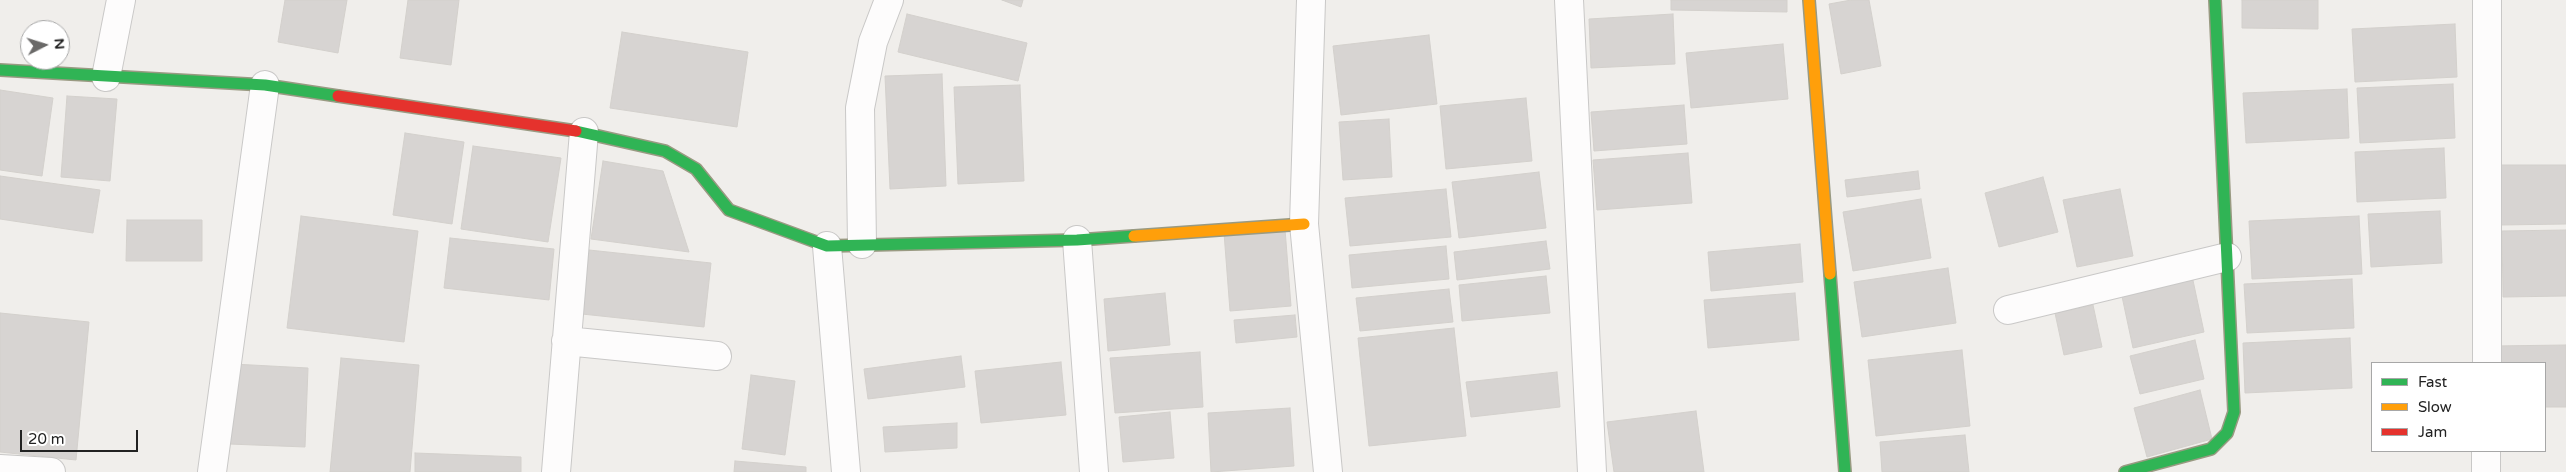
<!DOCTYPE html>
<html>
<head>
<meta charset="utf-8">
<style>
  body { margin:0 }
  #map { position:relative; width:2566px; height:472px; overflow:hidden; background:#f0eeeb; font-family:"Varela Round",sans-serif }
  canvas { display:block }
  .legend { position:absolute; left:2371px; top:362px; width:175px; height:90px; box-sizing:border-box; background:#fff; border:1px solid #a7a7a7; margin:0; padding:6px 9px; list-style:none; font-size:15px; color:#222 }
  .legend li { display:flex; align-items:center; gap:10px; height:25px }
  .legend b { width:25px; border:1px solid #a7a7a7 }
  .north { position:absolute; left:20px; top:20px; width:50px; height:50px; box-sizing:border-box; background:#fff; border:1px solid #a7a7a7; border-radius:50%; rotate:85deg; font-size:14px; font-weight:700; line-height:20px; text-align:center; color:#222 }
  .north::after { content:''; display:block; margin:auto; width:18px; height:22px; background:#6a6968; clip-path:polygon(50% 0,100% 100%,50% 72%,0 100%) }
  .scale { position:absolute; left:20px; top:430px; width:118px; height:22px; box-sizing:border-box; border:2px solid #222; border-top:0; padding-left:6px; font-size:15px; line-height:18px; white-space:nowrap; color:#222; -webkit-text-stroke:4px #fff; paint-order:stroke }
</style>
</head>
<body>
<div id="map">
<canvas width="2566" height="472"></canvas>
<ul class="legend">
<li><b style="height:6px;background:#30b455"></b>Fast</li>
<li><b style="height:6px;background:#ff9f0a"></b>Slow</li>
<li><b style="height:6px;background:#e5322d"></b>Jam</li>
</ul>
<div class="north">N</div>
<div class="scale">20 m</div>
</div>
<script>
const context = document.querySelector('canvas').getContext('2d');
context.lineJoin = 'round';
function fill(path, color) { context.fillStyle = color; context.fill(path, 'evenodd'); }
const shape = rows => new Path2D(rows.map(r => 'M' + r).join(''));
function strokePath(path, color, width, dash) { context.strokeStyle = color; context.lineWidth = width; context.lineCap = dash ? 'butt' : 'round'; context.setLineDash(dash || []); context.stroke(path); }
const building = shape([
  [285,0,347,0,338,53,278,42,285,0],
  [408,0,459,0,451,65,400,58,408,0],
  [1002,0,1023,0,1021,7,1002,0],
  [1671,0,1787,0,1787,12,1671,10,1671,0],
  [1851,0,1869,0,1881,66,1841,74,1829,4,1851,0],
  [2242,0,2318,0,2318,29,2242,28,2242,0],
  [907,14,1027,43,1018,81,898,52,907,14],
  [1673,14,1675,64,1591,68,1589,19,1673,14],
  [2455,24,2457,77,2355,82,2352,29,2455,24],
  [622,32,748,52,737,127,610,108,622,32],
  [1429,35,1437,104,1341,115,1333,46,1429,35],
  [1783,44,1788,99,1691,108,1686,53,1783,44],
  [942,74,946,186,890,189,885,76,942,74],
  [2453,84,2455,138,2360,143,2357,88,2453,84],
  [1020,85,1024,181,958,184,954,87,1020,85],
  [2347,89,2349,138,2246,143,2243,93,2347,89],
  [0,90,53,98,42,176,0,170,0,90],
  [67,96,117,99,110,181,61,177,67,96],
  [1526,98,1532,161,1446,169,1440,106,1526,98],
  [1684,105,1687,144,1594,151,1591,112,1684,105],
  [1389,119,1392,177,1343,180,1339,122,1389,119],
  [405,133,464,142,452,224,393,215,405,133],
  [473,146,561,158,548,242,461,229,473,146],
  [2444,148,2446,198,2357,202,2355,152,2444,148],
  [1688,153,1692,203,1597,210,1593,160,1688,153],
  [603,161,663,171,689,252,591,239,603,161],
  [2499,165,2566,165,2566,224,2500,225,2499,165],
  [1918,171,1920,189,1847,197,1845,180,1918,171],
  [1539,172,1546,228,1459,238,1452,182,1539,172],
  [0,176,100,190,93,233,0,219,0,176],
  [2043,177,2058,232,1999,247,1985,193,2043,177],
  [1446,189,1451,237,1350,246,1345,198,1446,189],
  [2120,189,2133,256,2077,267,2063,200,2120,189],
  [1921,199,1931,258,1853,271,1843,212,1921,199],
  [2440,211,2442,263,2371,267,2368,214,2440,211],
  [301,216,418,231,404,342,287,328,301,216],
  [2359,216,2362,274,2252,279,2249,221,2359,216],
  [127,220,202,220,202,261,126,261,127,220],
  [1285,229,1291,306,1230,311,1224,233,1285,229],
  [2566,230,2566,296,2503,297,2502,231,2566,230],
  [450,238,554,249,549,300,444,288,450,238],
  [1546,241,1550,269,1457,280,1454,252,1546,241],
  [1800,244,1803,282,1711,291,1708,252,1800,244],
  [1446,246,1449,279,1352,288,1349,255,1446,246],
  [589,250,711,263,704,327,582,314,589,250],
  [1948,268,1956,323,1862,337,1854,282,1948,268],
  [2191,271,2204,332,2133,348,2120,287,2191,271],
  [1546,276,1550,313,1462,321,1459,285,1546,276],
  [2352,279,2354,328,2247,333,2244,284,2352,279],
  [1449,289,1453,322,1360,331,1356,298,1449,289],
  [1165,293,1170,345,1108,351,1104,299,1165,293],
  [1795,293,1799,340,1708,348,1704,300,1795,293],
  [2093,305,2102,347,2064,355,2055,313,2093,305],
  [0,313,89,322,76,460,0,452,0,313],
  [1295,315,1297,337,1236,343,1234,320,1295,315],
  [1454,328,1466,436,1369,446,1358,338,1454,328],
  [2350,338,2352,388,2245,393,2243,343,2350,338],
  [2195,340,2204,379,2140,394,2130,356,2195,340],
  [2566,345,2566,407,2545,407,2545,363,2495,363,2495,346,2566,345],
  [1962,350,1970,426,1876,436,1868,360,1962,350],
  [1200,352,1203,407,1115,413,1110,358,1200,352],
  [961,356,965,387,868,399,864,369,961,356],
  [341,358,419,365,410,472,330,472,341,358],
  [1061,362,1066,415,981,423,975,371,1061,362],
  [233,364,308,368,305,447,229,444,233,364],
  [1557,372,1560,407,1471,417,1466,382,1557,372],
  [751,375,795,381,785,455,742,449,751,375],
  [2200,390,2212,439,2147,457,2134,408,2200,390],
  [1290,408,1294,466,1211,472,1208,413,1290,408],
  [1696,411,1704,472,1614,472,1607,422,1696,411],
  [1170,412,1174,458,1123,462,1119,417,1170,412],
  [957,423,957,448,885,452,883,427,957,423],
  [1965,435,1969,472,1882,472,1880,442,1965,435],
  [415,453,521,457,521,472,415,472,415,453],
  [735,461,806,467,806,472,734,472,735,461]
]);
const street = shape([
  [1311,0,1304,224,1328,472],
  [1569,0,1592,472],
  [106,77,121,0],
  [1077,240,1094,472],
  [862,244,860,108,873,42,889,0],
  [827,246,846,472],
  [2008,310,2227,257],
  [566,341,717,356],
  [2487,363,2487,0],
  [0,469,51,472],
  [212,472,265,85],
  [556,472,584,132],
  [2486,472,2486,451]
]);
const fast = shape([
  [0,70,265,85,338,96],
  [576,131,665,151,696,169,729,210,827,246,1077,240,1134,236],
  [1830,274,1845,472],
  [2125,472,2211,449,2227,433,2234,412,2215,0]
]);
const slow = shape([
  [1809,0,1830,274],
  [1134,236,1304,224]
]);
const jam = shape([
  [338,96,576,131]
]);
fill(building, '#d7d4d2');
strokePath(building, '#d3d0cc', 1);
strokePath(street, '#c9c8c7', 30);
strokePath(fast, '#999a82', 14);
strokePath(slow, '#999a82', 14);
strokePath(jam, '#999a82', 14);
strokePath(street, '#fdfcfc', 28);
strokePath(fast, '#30b455', 11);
strokePath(slow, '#ff9f0a', 11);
strokePath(jam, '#e5322d', 11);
</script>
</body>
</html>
